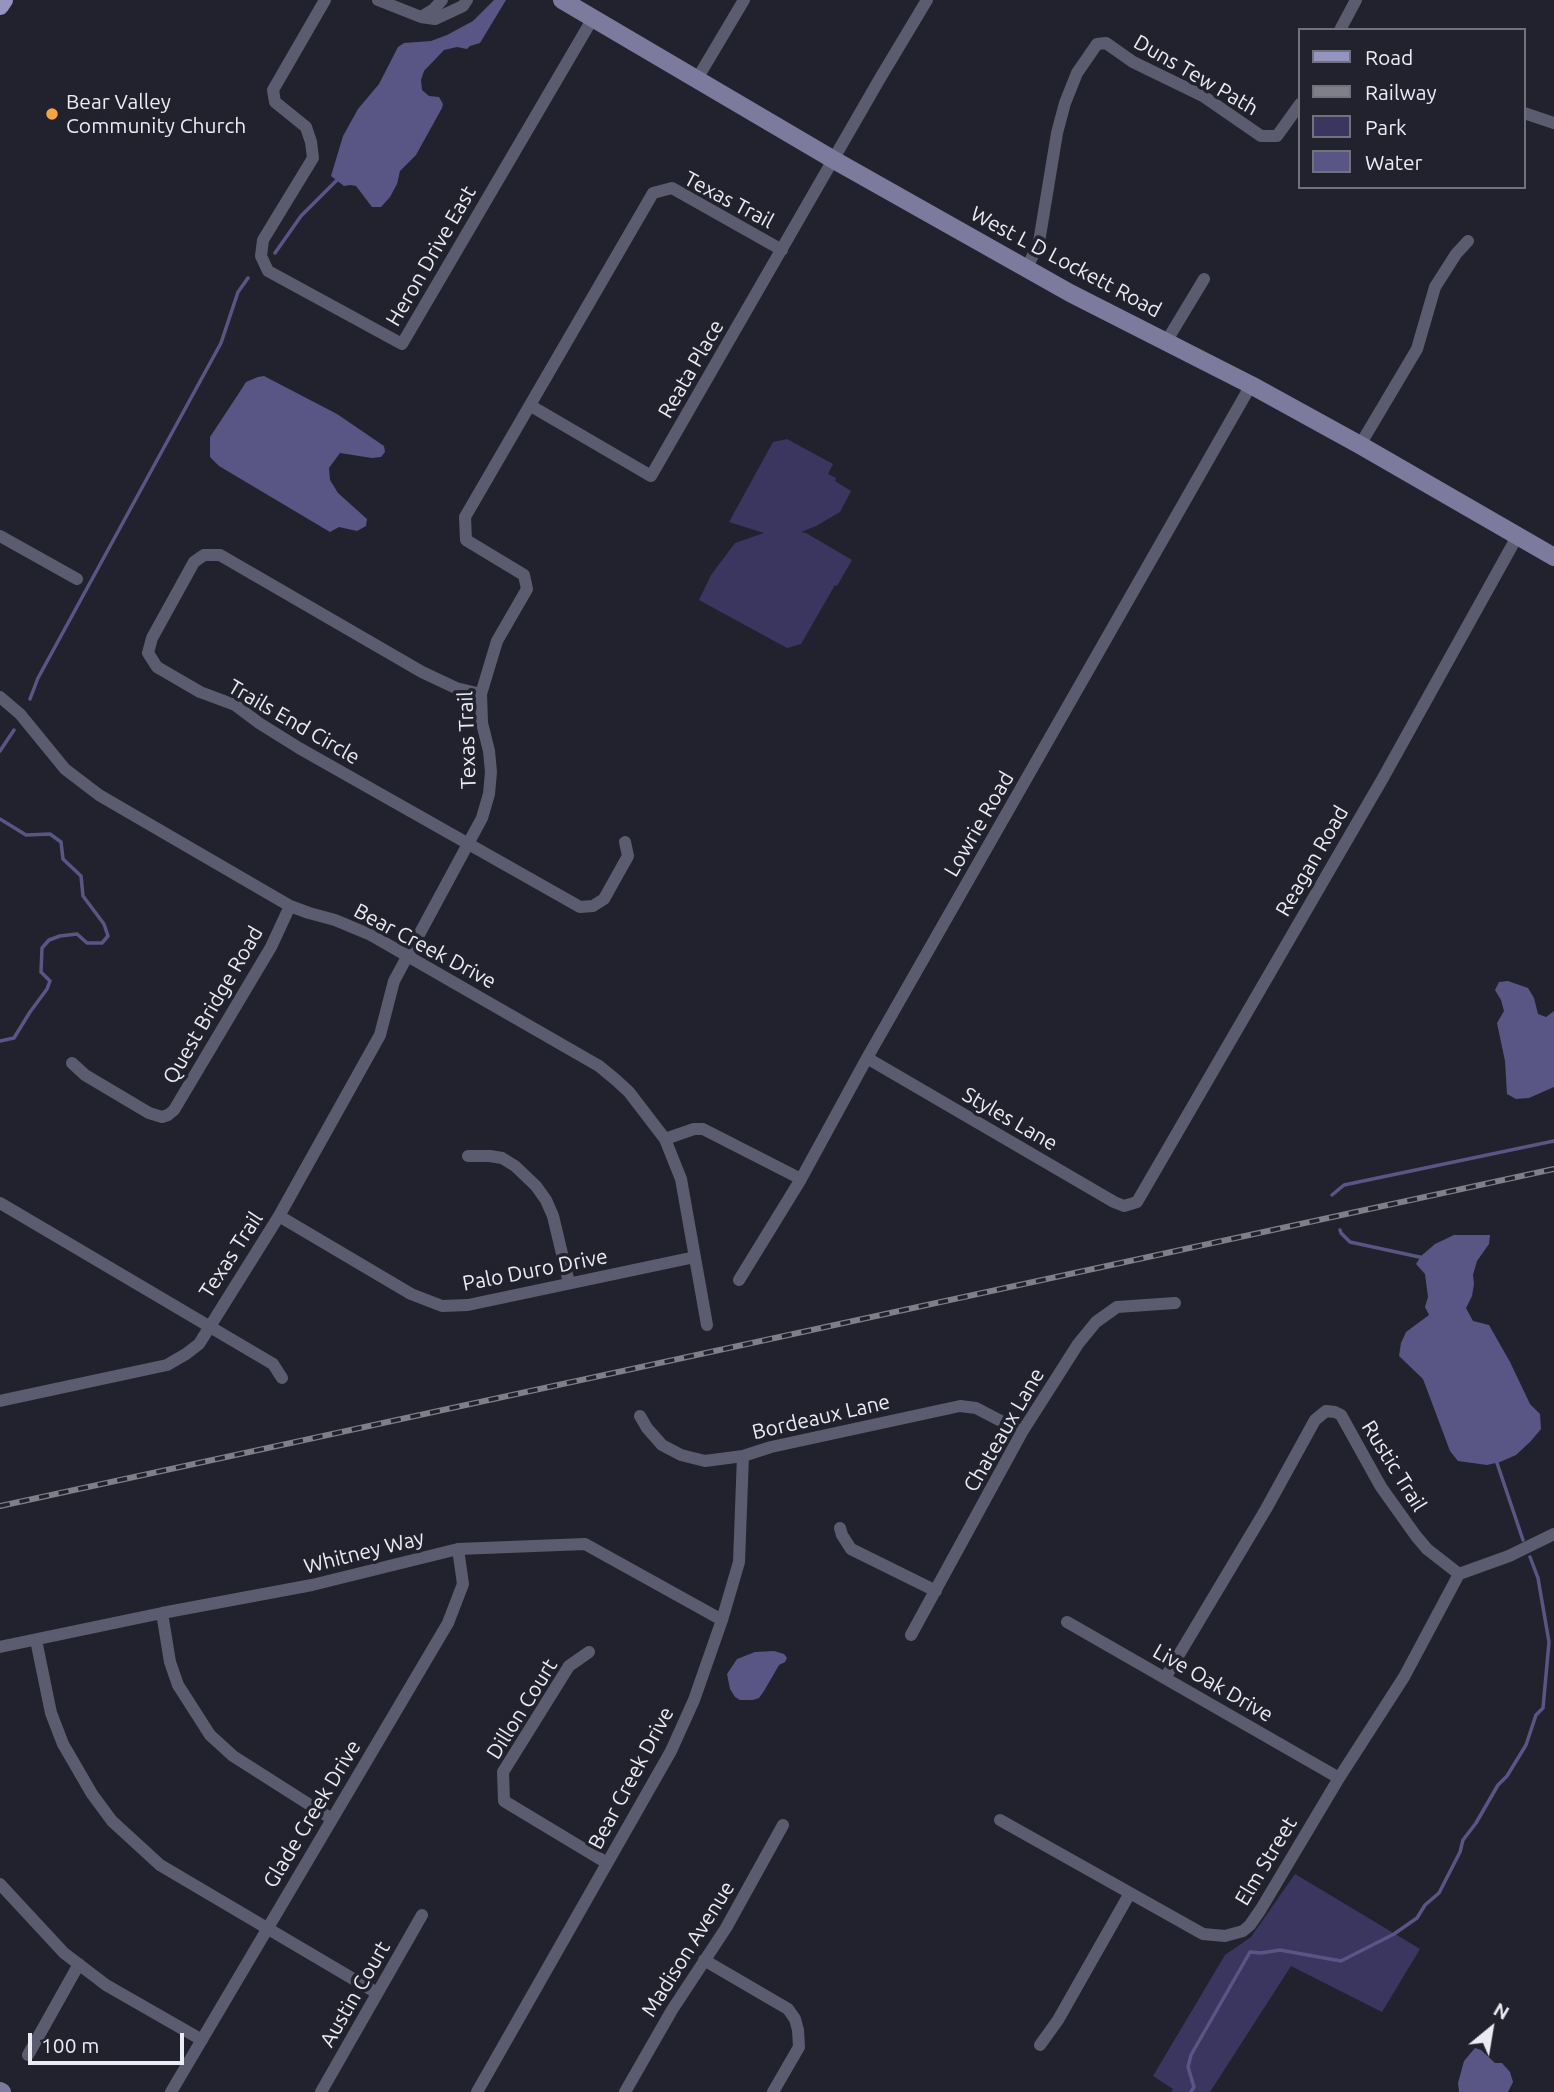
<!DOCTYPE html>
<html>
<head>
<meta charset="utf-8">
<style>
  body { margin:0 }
  #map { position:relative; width:1554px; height:2092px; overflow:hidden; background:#22222e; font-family:Ubuntu,sans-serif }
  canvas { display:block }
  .legend { position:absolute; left:1298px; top:28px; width:228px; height:161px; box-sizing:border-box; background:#22222e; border:2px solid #72727d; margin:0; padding:9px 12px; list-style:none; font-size:21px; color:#ebebf3 }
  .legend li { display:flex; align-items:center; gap:14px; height:35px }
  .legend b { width:35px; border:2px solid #72727d }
  .north { position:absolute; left:1456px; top:1994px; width:70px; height:70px; -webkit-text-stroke:5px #22222e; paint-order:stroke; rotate:30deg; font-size:19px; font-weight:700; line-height:28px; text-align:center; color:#ebebf3 }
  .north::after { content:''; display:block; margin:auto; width:24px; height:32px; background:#ebebf3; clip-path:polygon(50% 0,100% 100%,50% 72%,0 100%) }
  .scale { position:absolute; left:28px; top:2033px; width:156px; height:32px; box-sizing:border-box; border:4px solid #ebebf3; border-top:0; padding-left:9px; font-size:21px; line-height:24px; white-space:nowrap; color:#ebebf3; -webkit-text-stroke:5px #22222e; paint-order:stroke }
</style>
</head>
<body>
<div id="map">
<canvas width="1554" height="2092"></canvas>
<ul class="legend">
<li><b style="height:9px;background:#9593c0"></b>Road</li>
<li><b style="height:9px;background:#7f7f89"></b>Railway</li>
<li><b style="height:19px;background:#3a365f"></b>Park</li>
<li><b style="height:19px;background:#595585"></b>Water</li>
</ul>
<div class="north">N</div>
<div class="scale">100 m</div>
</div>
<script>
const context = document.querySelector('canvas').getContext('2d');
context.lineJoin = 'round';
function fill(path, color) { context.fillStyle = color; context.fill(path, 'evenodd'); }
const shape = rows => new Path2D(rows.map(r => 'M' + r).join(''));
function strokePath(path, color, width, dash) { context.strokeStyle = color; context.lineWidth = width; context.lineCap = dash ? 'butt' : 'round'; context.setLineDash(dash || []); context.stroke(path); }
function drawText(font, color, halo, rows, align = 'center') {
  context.font = font + ' Ubuntu,sans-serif'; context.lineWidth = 7; context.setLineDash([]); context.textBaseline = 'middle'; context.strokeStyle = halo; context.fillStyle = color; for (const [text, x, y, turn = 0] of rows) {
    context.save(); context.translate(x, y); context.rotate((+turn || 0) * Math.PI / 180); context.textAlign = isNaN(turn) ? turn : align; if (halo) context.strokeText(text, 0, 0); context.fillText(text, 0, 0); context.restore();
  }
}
const green = shape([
  [787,439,833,464,828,474,836,478,835,481,851,491,840,512,816,526,801,532,806,533,852,560,837,586,835,585,801,644,787,648,699,600,711,575,735,543,764,533,729,522,773,442],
  [1295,1874,1420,1949,1382,2012,1291,1966,1210,2092,1171,2092,1173,2089,1153,2076,1225,1955,1251,1937]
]);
const water = shape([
  [494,0,506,0,480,43,470,46,467,49,457,47,444,50,424,71,421,80,422,90,429,96,439,97,443,104,442,108,416,155,400,171,397,184,390,197,381,207,372,207,356,186,350,185,344,186,331,176,343,136,358,109,379,84,398,47,404,43,431,41,447,35,473,21],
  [264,376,337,414,384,446,385,452,381,457,372,458,340,453,329,468,330,480,338,493,367,519,366,526,357,531,339,527,330,532,219,466,210,457,210,437,239,393,246,382,258,377],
  [1508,981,1528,988,1534,998,1538,1014,1546,1017,1554,1011,1554,1087,1529,1098,1516,1099,1507,1094,1505,1061,1497,1023,1504,1011,1501,1000,1495,990,1499,982],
  [1454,1235,1490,1235,1489,1244,1477,1261,1473,1275,1474,1284,1472,1296,1466,1308,1473,1321,1489,1325,1510,1362,1530,1404,1540,1414,1541,1429,1531,1441,1516,1455,1500,1462,1487,1465,1458,1461,1450,1451,1423,1379,1399,1356,1401,1343,1406,1332,1429,1315,1425,1307,1428,1297,1425,1274,1416,1264,1421,1256,1435,1244],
  [774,1651,784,1654,787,1658,785,1662,779,1665,764,1691,759,1698,753,1700,740,1700,735,1697,730,1689,727,1674,737,1659,755,1652],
  [1475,2048,1481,2050,1495,2063,1502,2063,1510,2072,1513,2082,1508,2092,1459,2092,1458,2083,1464,2061]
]);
const stream = shape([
  [275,253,301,216,340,177],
  [30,699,38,678,221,343,238,292,248,278],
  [0,751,14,730],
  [0,819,26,835,50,834,61,842,63,859,81,876,83,896,104,924,108,936,102,943,87,943,77,934,60,936,49,940,42,948,41,972,50,981,47,989,30,1012,14,1038,0,1041],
  [1332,1195,1344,1185,1554,1141],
  [1340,1230,1341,1233,1350,1242,1424,1258],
  [1496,1460,1523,1540],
  [1191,2092,1194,2087,1188,2067,1191,2055,1250,1952,1261,1953,1280,1950,1341,1961,1394,1934,1417,1918,1425,1905,1439,1893,1460,1852,1463,1840,1476,1823,1498,1785,1507,1776,1526,1745,1536,1715,1543,1708,1549,1642,1538,1578,1530,1557]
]);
const street = shape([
  [325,0,273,90,275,102,306,127,311,142,313,158,263,240,261,256,268,271,402,344,593,18],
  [378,0,421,17,435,19,463,6,467,0],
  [421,17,434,9,442,0],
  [1340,30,1356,0],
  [697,79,744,0],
  [1524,113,1554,123],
  [1027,268,1039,242,1057,133,1065,103,1077,73,1097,44,1106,43,1133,62,1203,96,1261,136,1277,136,1300,104],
  [1166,342,1204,279],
  [531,406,651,476,879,80,927,0],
  [1360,445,1417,349,1435,287,1456,254,1468,241],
  [0,536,77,579],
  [481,694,456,688,422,672,220,555,204,555,194,562,152,638,148,653,157,667,200,692,235,705,259,723,299,748,580,907,593,906,604,899,628,856,625,842],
  [0,697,20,714,65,769,99,795,290,906,309,913,335,920,371,935,599,1066,616,1080,629,1092,665,1139,681,1179,707,1325],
  [867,1058,1114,1202,1124,1206,1137,1202,1383,778,1518,535],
  [72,1063,85,1075,149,1113,162,1117,168,1115,174,1110,271,947,290,906],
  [665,1139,694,1129,703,1129,801,1179],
  [468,1156,490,1156,502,1158,515,1166,536,1186,546,1200,553,1216,569,1283],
  [0,1203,273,1364,282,1378],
  [279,1216,411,1294,442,1306,468,1305,695,1257],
  [739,1280,801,1179,867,1058,1251,385],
  [0,1401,167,1365,186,1354,199,1344,279,1216,380,1035,394,981,482,818,489,794,491,772,489,751,482,723,481,694,497,641,527,589,524,575,466,540,465,517,653,193,672,188,782,250],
  [640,1416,647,1428,662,1445,681,1455,705,1461,743,1456,771,1447,960,1406,976,1408,1022,1432],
  [840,1528,842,1535,851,1549,936,1591],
  [162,1613,170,1662,178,1685,210,1735,233,1756,332,1819],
  [1067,1622,1339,1778],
  [911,1635,1022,1432,1078,1344,1096,1322,1117,1307,1175,1303],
  [36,1640,51,1713,63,1744,92,1794,112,1821,160,1865,377,1993],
  [0,1647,162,1613,312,1585,458,1549,585,1544,722,1620],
  [589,1652,569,1666,503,1772,504,1801,607,1863],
  [1165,1678,1266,1509,1315,1420,1326,1411,1335,1412,1341,1415,1381,1487,1416,1536,1427,1549,1459,1574,1509,1556,1554,1534],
  [1000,1820,1203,1934,1225,1936,1243,1931,1250,1925,1261,1909,1339,1778,1404,1677,1459,1574],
  [0,1884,64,1953,106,1985,202,2040],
  [704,1960,788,2009,795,2019,798,2030,799,2047,773,2092],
  [1040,2045,1058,2020,1130,1893],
  [28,2055,79,1964],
  [171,2092,448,1623,463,1584,458,1549],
  [321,2092,422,1915],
  [477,2092,671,1751,694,1700,722,1620,739,1562,743,1456],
  [625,2092,672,2010,726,1928,783,1825]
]);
const secondary = shape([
  [562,0,834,160,1070,293,1251,385,1360,445,1554,557],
  [0,2091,2,2092]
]);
const primary = shape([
  [0,6,4,0]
]);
const rail = shape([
  [0,1506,1554,1169]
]);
const markers = [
  [52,114,7,"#f5a346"]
];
const streetNames = [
  ["Duns Tew Path",1196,75,30],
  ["Texas Trail",729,200,28],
  ["Heron Drive East",431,256,-60],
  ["West L D Lockett Road",1066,262,28],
  ["Reata Place",691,369,-60],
  ["Trails End Circle",294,722,30],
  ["Texas Trail",467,740,-92],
  ["Lowrie Road",979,824,-60],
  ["Reagan Road",1312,861,-60],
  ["Bear Creek Drive",425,946,28],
  ["Quest Bridge Road",213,1005,-60],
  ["Styles Lane",1010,1119,30],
  ["Texas Trail",231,1255,-57],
  ["Palo Duro Drive",535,1270,-11],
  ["Bordeaux Lane",821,1417,-13],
  ["Chateaux Lane",1004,1430,-60],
  ["Rustic Trail",1394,1466,58],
  ["Whitney Way",364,1552,-14],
  ["Live Oak Drive",1213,1683,30],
  ["Dillon Court",522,1709,-58],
  ["Bear Creek Drive",631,1778,-62],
  ["Glade Creek Drive",312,1814,-59],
  ["Elm Street",1266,1861,-59],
  ["Madison Avenue",688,1949,-58],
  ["Austin Court",355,1994,-60]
];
const poiNames = [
  ["Bear Valley",66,102],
  ["Community Church",66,126]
];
fill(green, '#3a365f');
fill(water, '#595585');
strokePath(stream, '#595585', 3.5);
strokePath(street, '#5c5c71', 12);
strokePath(secondary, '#7c7b9d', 18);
strokePath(primary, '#9593c0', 18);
strokePath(rail, '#7f7f89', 6);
strokePath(rail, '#22222e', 3.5, [10]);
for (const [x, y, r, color] of markers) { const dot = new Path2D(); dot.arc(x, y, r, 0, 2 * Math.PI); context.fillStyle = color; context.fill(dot); strokePath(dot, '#22222e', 2.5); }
drawText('21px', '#ebebf3', '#22222e', streetNames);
drawText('21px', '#ebebf3', '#22222e', poiNames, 'left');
</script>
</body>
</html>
